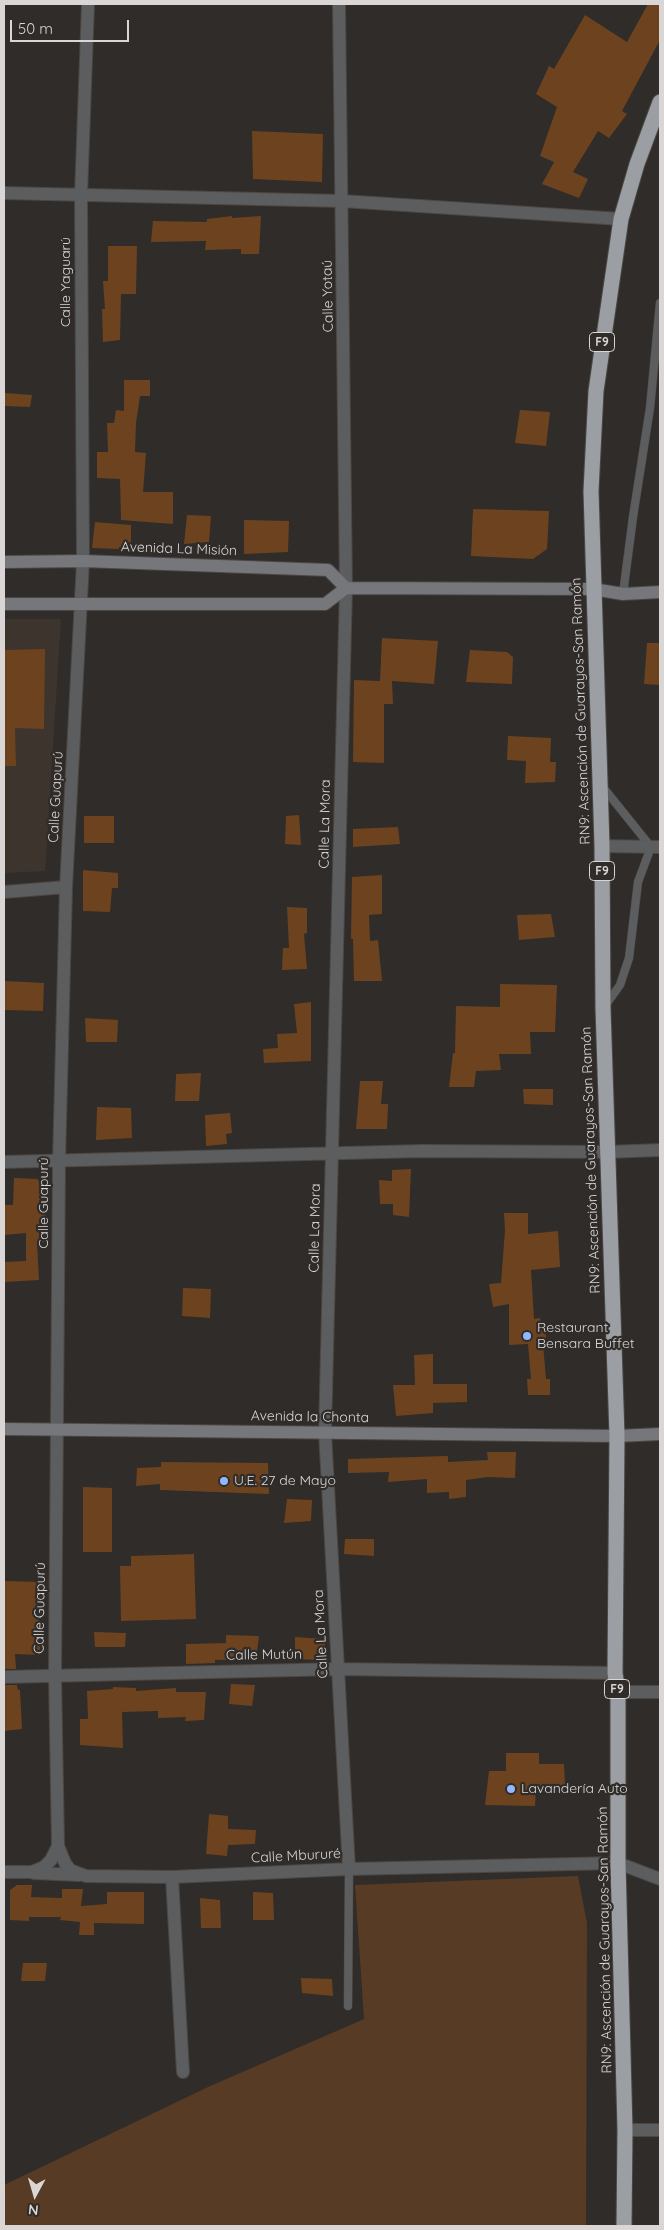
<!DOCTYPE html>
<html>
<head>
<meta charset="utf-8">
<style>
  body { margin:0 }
  #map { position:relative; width:664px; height:2230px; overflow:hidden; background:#2f2c2a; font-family:Quicksand,sans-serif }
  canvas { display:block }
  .frame { position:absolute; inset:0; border:5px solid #d9d6d5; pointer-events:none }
  .north { position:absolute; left:10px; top:2170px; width:50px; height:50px; -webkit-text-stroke:4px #2f2c2a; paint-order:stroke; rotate:186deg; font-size:14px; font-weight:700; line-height:20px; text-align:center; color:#d9d6d5 }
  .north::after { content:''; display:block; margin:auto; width:18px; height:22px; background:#d9d6d5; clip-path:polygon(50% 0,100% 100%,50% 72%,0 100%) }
  .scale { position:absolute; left:10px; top:20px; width:119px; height:22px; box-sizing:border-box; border:2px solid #d9d6d5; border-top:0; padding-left:6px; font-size:15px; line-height:18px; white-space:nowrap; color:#d9d6d5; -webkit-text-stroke:4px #2f2c2a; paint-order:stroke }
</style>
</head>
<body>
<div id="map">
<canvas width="664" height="2230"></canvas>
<div class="frame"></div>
<div class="north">N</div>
<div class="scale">50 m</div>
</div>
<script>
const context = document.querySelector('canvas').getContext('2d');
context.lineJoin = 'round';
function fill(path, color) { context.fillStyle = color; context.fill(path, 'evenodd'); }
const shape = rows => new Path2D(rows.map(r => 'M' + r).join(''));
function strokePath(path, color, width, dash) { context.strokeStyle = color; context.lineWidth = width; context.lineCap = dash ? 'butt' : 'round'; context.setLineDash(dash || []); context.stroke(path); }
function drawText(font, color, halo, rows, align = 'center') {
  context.font = font + ' Quicksand,sans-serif'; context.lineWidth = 4.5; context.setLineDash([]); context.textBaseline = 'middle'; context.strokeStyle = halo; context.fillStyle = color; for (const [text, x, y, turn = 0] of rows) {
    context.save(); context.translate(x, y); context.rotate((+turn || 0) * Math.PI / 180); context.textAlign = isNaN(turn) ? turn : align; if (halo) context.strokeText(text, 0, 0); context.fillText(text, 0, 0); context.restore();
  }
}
const built = shape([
  [4,619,61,619,45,871,4,873]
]);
const green = shape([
  [578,1876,587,1923,586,2226,4,2226,4,2185,208,2087,364,2019,355,1885]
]);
const building = shape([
  [648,4,660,4,660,40,622,111,627,114,609,138,598,131,573,172,588,179,579,198,542,184,554,162,540,156,557,107,536,94,549,66,554,69,585,15,627,42],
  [252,131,323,134,322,182,253,179],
  [232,216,232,218,261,216,259,254,241,254,241,249,205,250,206,241,151,242,153,221,207,222,207,219],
  [108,246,137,246,136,294,121,294,120,340,103,342,102,309,105,309,103,281,108,281],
  [124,380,150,380,150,396,140,396,136,423,135,452,146,453,143,492,173,492,173,524,121,520,120,479,97,478,97,452,108,452,107,423,114,423,116,410,124,411],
  [4,393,32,395,30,407,4,406],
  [520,410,550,412,546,446,515,443],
  [473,509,549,511,547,549,533,559,471,556],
  [187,515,211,516,209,542,184,544],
  [244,520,289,521,288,552,244,554],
  [95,522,131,525,131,547,119,547,119,549,92,548],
  [382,638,438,641,434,684,392,681,393,704,384,704,384,763,353,762,354,680,380,681],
  [647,643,660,643,660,685,644,684],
  [45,649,44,729,15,728,16,766,4,766,4,650],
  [470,650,507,652,513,657,512,684,466,682],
  [508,736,551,738,550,762,556,762,555,782,525,783,526,761,507,760],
  [299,815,301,845,285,844,286,816],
  [84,816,114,816,114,843,84,843],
  [398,827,400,844,353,847,353,829],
  [83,870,118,873,118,888,112,888,110,912,83,911],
  [382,875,382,914,369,915,370,941,378,940,382,981,354,981,353,939,351,939,352,877],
  [287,907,307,908,307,933,304,934,307,969,282,970,283,948,289,948],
  [551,914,555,937,519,940,517,915],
  [5,981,44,983,43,1011,4,1010],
  [500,984,557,985,555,1032,530,1032,531,1054,499,1054,501,1070,476,1071,474,1087,449,1087,453,1053,455,1053,456,1006,500,1007],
  [311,1002,311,1061,264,1063,263,1049,278,1048,277,1034,297,1033,294,1004],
  [85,1018,118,1020,117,1042,86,1042],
  [201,1073,199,1101,175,1101,176,1074],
  [360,1081,383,1081,381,1104,388,1104,387,1129,356,1129],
  [523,1089,553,1089,553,1105,524,1104],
  [97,1107,131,1108,132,1138,96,1140],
  [230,1113,232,1133,226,1134,227,1144,206,1146,205,1115],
  [411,1169,409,1217,393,1215,393,1204,380,1204,379,1180,392,1181,392,1170],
  [14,1178,37,1179,46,1188,45,1242,37,1243,39,1280,4,1282,4,1262,26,1261,26,1233,4,1235,4,1205,13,1205],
  [504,1213,528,1213,528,1234,558,1231,560,1267,531,1270,534,1319,540,1318,541,1328,546,1329,546,1344,543,1344,546,1379,550,1379,550,1395,528,1395,527,1379,531,1379,528,1344,509,1345,509,1304,493,1307,489,1284,501,1283,505,1230],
  [183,1288,211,1289,210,1318,182,1316],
  [433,1354,433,1384,467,1384,467,1402,433,1403,433,1413,396,1416,393,1385,415,1385,414,1355],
  [487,1452,516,1452,515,1478,488,1477,466,1480,466,1497,449,1499,449,1492,427,1493,427,1479,388,1482,389,1472,348,1473,348,1459,448,1456,448,1462,488,1460],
  [161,1462,268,1463,269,1494,160,1490,160,1484,136,1486,137,1468,161,1467],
  [83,1487,112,1488,112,1552,83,1552],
  [287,1499,312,1500,311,1521,284,1523],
  [345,1539,374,1539,374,1556,344,1554],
  [194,1554,196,1619,121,1621,120,1566,131,1566,131,1556],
  [4,1581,44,1582,44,1604,39,1604,40,1655,15,1654,16,1669,4,1669],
  [94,1632,126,1633,125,1647,95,1647],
  [226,1635,259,1636,256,1659,215,1660,215,1663,186,1664,186,1644,226,1643],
  [295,1637,325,1639,325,1655,318,1660,295,1659],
  [231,1684,255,1685,252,1706,229,1704],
  [4,1685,17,1685,18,1690,20,1690,22,1729,4,1731],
  [113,1687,136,1688,136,1691,176,1688,176,1692,206,1692,204,1720,185,1721,186,1717,158,1718,158,1711,122,1712,123,1748,80,1745,80,1719,88,1719,87,1691,113,1689],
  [506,1753,539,1753,539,1764,564,1764,565,1785,536,1787,535,1806,485,1805,489,1771,506,1771],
  [209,1814,228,1816,228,1829,256,1830,255,1844,228,1845,227,1856,206,1854],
  [17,1885,32,1885,31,1897,62,1898,62,1889,83,1889,81,1906,107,1904,107,1892,144,1892,144,1924,94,1923,94,1935,79,1935,80,1922,60,1920,61,1917,29,1917,29,1921,10,1920,10,1890],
  [253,1892,273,1893,274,1920,253,1920],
  [200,1898,220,1900,221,1928,201,1928],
  [23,1963,47,1963,45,1981,21,1981],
  [301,1978,332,1979,333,1996,302,1993]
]);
const lane = shape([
  [623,594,633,517,650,408,660,303],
  [602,786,651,847,638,882,629,958,620,985,605,1006],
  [348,2006,349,1869]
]);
const street = shape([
  [339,4,346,588,325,1432,349,1869],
  [4,193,342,201,621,219],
  [602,846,660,847],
  [4,892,66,887],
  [4,1162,421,1151,607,1152,660,1150],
  [4,1677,338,1669,615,1673],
  [618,1692,660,1692],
  [58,1846,55,1675,59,1162,66,887,83,561,81,195,88,4],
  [4,1872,32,1872,44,1867,51,1860,58,1846,65,1863,70,1870,86,1876,172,1877,349,1869,618,1863,660,1879],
  [34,1873,79,1875],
  [172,1877,183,2072],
  [625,2130,660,2130]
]);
const secondary = shape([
  [4,562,83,561,328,570,346,588],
  [4,604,325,604,346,588,593,589,623,594,660,592],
  [4,1429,617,1436,660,1434]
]);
const highway = shape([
  [624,2226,625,2130,618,1863,618,1692,615,1673,617,1436,603,1008,602,846,591,491,596,391,621,219,637,164,660,102]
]);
const markers = [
  [527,1336,5,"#92b7fd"],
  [224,1481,5,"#92b7fd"],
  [511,1789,5,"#92b7fd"]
];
const shields = [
  [602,342,25],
  [602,871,25],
  [617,1689,25]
];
const shieldNames = [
  ["F9",602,342],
  ["F9",602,871],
  ["F9",617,1689]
];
const streetNames = [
  ["Calle Yaguarú",66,282,-90],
  ["Calle Yotaú",328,296,-91],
  ["Avenida La Misión",179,549,2],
  ["RN9: Ascención de Guarayos-San Ramón",581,711,-92],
  ["Calle Guapurú",56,797,-87],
  ["Calle La Mora",325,824,-89],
  ["RN9: Ascención de Guarayos-San Ramón",591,1160,-92],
  ["Calle Guapurú",44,1203,-90],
  ["Calle La Mora",315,1228,-89],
  ["Avenida la Chonta",310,1417,1],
  ["Calle Guapurú",40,1608,-89],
  ["Calle La Mora",321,1634,-93],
  ["Calle Mutún",264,1655,-1],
  ["Calle Mbururé",296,1856,-3],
  ["RN9: Ascención de Guarayos-San Ramón",605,1940,-91]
];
const poiNames = [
  ["Restaurant",537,1328],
  ["Bensara Buffet",537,1344],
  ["U.E. 27 de Mayo",234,1481],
  ["Lavandería Auto",521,1789]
];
fill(built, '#3d342e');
fill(green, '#583b24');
fill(building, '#6d431f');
strokePath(lane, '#4a4745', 9);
strokePath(street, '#4a4745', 14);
strokePath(secondary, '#4a4745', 14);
strokePath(highway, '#4a4745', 17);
strokePath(lane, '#5c5d5e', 8);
strokePath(street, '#5c5d5e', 12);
strokePath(secondary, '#76777a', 12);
strokePath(highway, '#9b9ea2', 15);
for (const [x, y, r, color] of markers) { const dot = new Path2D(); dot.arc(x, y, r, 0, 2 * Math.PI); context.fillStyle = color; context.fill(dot); strokePath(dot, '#2f2c2a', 2); }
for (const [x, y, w] of shields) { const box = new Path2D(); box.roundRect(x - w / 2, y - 9.5, w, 19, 4); context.fillStyle = '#2f2c2a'; context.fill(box); strokePath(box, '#d9d6d5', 1); }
drawText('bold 12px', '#d9d6d5', null, shieldNames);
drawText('14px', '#d9d6d5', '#2f2c2a', streetNames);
drawText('14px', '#d9d6d5', '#2f2c2a', poiNames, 'left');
</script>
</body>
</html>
